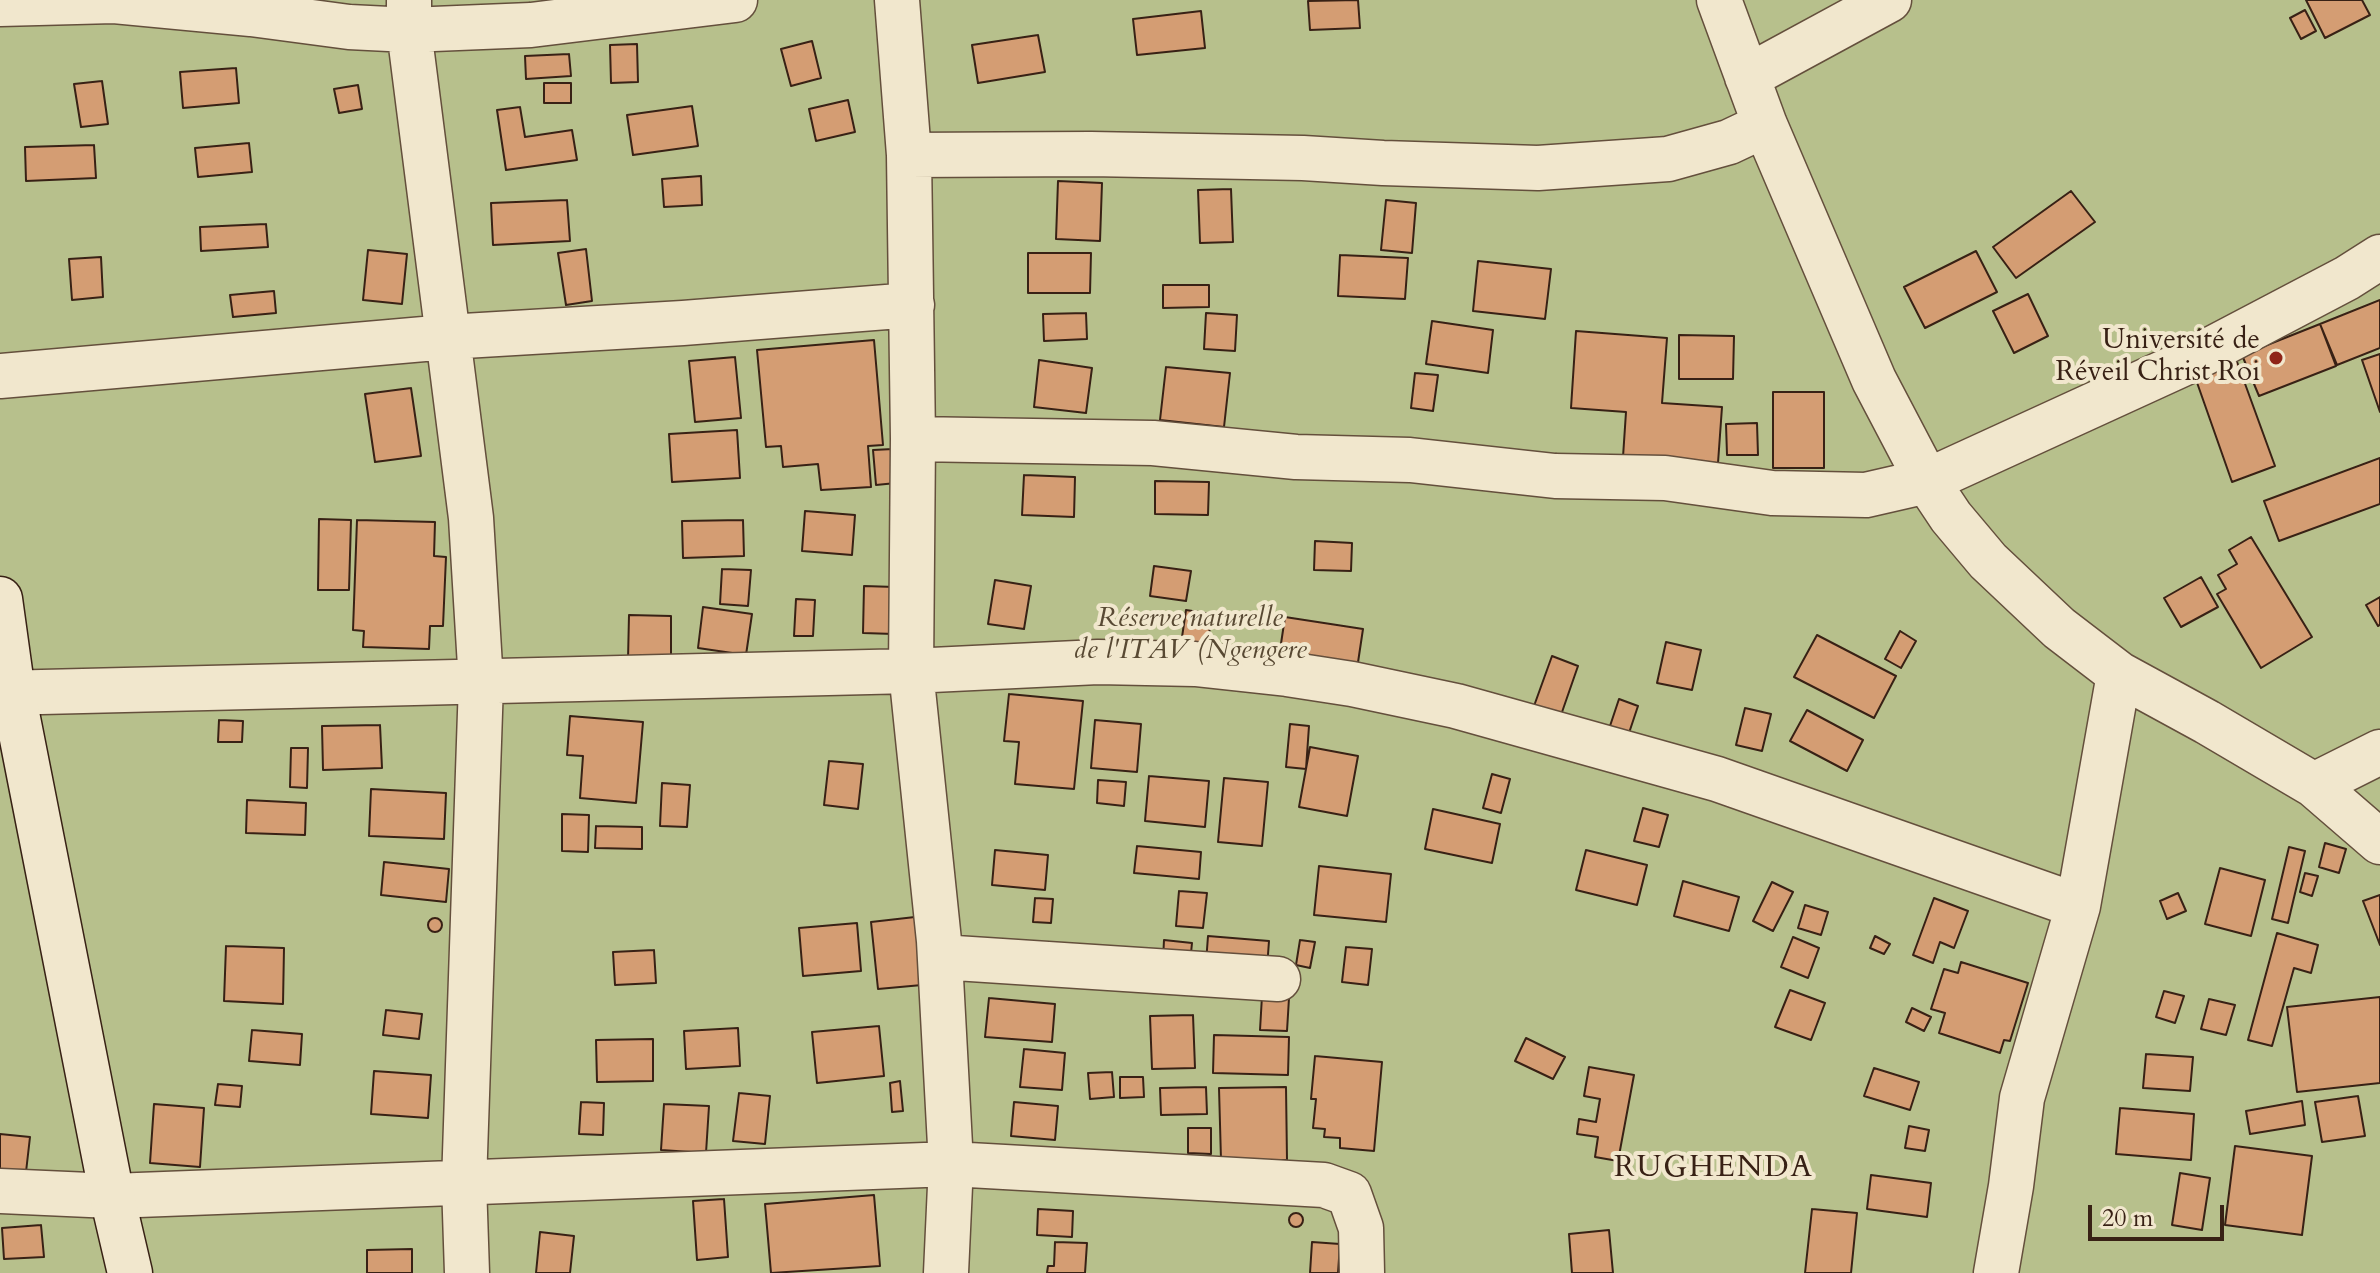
<!DOCTYPE html>
<html>
<head>
<meta charset="utf-8">
<style>
  body { margin:0 }
  #map { position:relative; width:2380px; height:1273px; overflow:hidden; background:#eadab2; font-family:Cardo,serif }
  canvas { display:block }
  .scale { position:absolute; left:2088px; top:1205px; width:136px; height:36px; box-sizing:border-box; border:4px solid #382115; border-top:0; padding-left:10px; font-size:24px; line-height:28px; white-space:nowrap; color:#382115; -webkit-text-stroke:6px #f1e7cd; paint-order:stroke }
</style>
</head>
<body>
<div id="map">
<canvas width="2380" height="1273"></canvas>
<div class="scale">20 m</div>
</div>
<script>
const context = document.querySelector('canvas').getContext('2d');
context.lineJoin = 'round';
function fill(path, color) { context.fillStyle = color; context.fill(path, 'evenodd'); }
const shape = rows => new Path2D(rows.map(r => 'M' + r).join(''));
function strokePath(path, color, width, dash) { context.strokeStyle = color; context.lineWidth = width; context.lineCap = dash ? 'butt' : 'round'; context.setLineDash(dash || []); context.stroke(path); }
function drawText(font, color, halo, rows, align = 'center') {
  context.font = font + ' Cardo,serif'; context.lineWidth = 8; context.setLineDash([]); context.textBaseline = 'middle'; context.strokeStyle = halo; context.fillStyle = color; for (const [text, x, y, turn = 0] of rows) {
    context.save(); context.translate(x, y); context.rotate((+turn || 0) * Math.PI / 180); context.textAlign = isNaN(turn) ? turn : align; if (halo) context.strokeText(text, 0, 0); context.fillText(text, 0, 0); context.restore();
  }
}
const green = shape([
  [0,0,2380,0,2380,1273,0,1273]
]);
const building = shape([
  [1358,0,1360,28,1310,30,1308,1,1358,0],
  [2306,0,2362,0,2370,15,2325,38,2306,0],
  [2305,10,2316,31,2301,39,2290,18,2305,10],
  [1201,11,1205,48,1137,55,1133,19,1201,11],
  [1038,35,1045,72,978,83,972,45,1038,35],
  [812,41,821,78,791,86,781,49,812,41],
  [637,44,638,82,611,83,610,45,637,44],
  [569,54,571,76,526,79,525,56,569,54],
  [236,68,239,103,183,108,180,72,236,68],
  [102,81,108,124,81,127,74,84,102,81],
  [544,83,571,83,571,103,544,103,544,83],
  [358,85,362,109,339,113,334,89,358,85],
  [848,100,855,132,816,141,809,109,848,100],
  [692,106,698,146,633,155,627,115,692,106],
  [520,107,525,137,572,130,577,160,506,170,497,110,520,107],
  [249,143,252,172,198,177,195,148,249,143],
  [94,145,96,178,26,181,25,147,94,145],
  [701,176,702,205,664,207,662,179,701,176],
  [1058,181,1102,183,1100,241,1056,239,1058,181],
  [1231,189,1233,242,1200,243,1198,190,1231,189],
  [2071,191,2095,222,2016,278,1993,247,2071,191],
  [567,200,570,241,493,245,491,203,567,200],
  [1386,200,1416,203,1412,253,1381,250,1386,200],
  [266,224,268,247,201,251,200,227,266,224],
  [586,249,592,301,566,305,558,253,586,249],
  [368,250,407,254,402,304,363,300,368,250],
  [1976,251,1997,292,1925,328,1904,287,1976,251],
  [1028,253,1091,253,1090,293,1028,293,1028,253],
  [1340,255,1408,258,1405,299,1338,296,1340,255],
  [101,257,103,297,72,300,69,259,101,257],
  [1478,261,1551,269,1545,319,1473,311,1478,261],
  [1163,285,1209,285,1209,307,1163,308,1163,285],
  [274,291,276,313,233,317,230,295,274,291],
  [2028,294,2048,336,2014,353,1993,311,2028,294],
  [2380,300,2380,348,2337,365,2320,324,2380,300],
  [1086,313,1087,339,1044,341,1043,314,1086,313],
  [1206,313,1237,315,1235,351,1204,349,1206,313],
  [1432,321,1493,330,1488,373,1426,364,1432,321],
  [2320,324,2336,366,2259,396,2242,355,2320,324],
  [1576,331,1667,338,1662,403,1722,407,1718,463,1623,457,1626,412,1571,408,1576,331],
  [1679,335,1734,336,1733,379,1679,379,1679,335],
  [874,340,883,445,868,446,871,487,821,490,818,464,783,467,781,446,766,447,757,350,874,340],
  [2380,354,2380,412,2362,360,2380,354],
  [735,357,741,418,695,422,689,361,735,357],
  [2236,359,2275,466,2232,482,2194,374,2236,359],
  [1039,360,1092,368,1086,413,1034,407,1039,360],
  [1166,367,1230,373,1224,427,1160,420,1166,367],
  [1415,373,1438,375,1433,411,1411,408,1415,373],
  [411,388,421,456,375,462,365,394,411,388],
  [1773,392,1824,392,1824,468,1773,468,1773,392],
  [1757,423,1758,455,1727,455,1726,424,1757,423],
  [737,430,740,478,672,482,669,434,737,430],
  [893,449,896,483,876,485,873,450,893,449],
  [2380,458,2380,504,2279,541,2264,501,2380,458],
  [1024,475,1075,477,1074,517,1022,515,1024,475],
  [1155,481,1209,482,1208,515,1155,514,1155,481],
  [805,511,855,515,852,555,802,551,805,511],
  [319,519,351,520,349,590,318,590,319,519],
  [357,520,435,522,434,556,446,557,443,626,430,626,429,649,363,647,364,631,353,630,357,520],
  [743,520,744,556,683,558,682,521,743,520],
  [2251,537,2312,637,2261,668,2217,594,2226,589,2218,575,2237,564,2229,550,2251,537],
  [1315,541,1352,543,1351,571,1314,570,1315,541],
  [1154,566,1191,571,1186,601,1150,596,1154,566],
  [722,569,751,570,748,606,720,604,722,569],
  [2201,577,2218,607,2181,627,2164,598,2201,577],
  [995,580,1031,586,1024,629,988,624,995,580],
  [864,586,895,587,894,634,863,633,864,586],
  [2380,597,2380,625,2378,626,2366,605,2380,597],
  [796,599,815,600,813,636,794,636,796,599],
  [703,607,752,614,746,655,698,648,703,607],
  [1186,610,1212,614,1207,647,1181,644,1186,610],
  [629,615,671,616,671,661,628,660,629,615],
  [1285,617,1363,629,1357,669,1279,657,1285,617],
  [1900,631,1916,641,1901,668,1885,659,1900,631],
  [1817,635,1896,676,1874,718,1794,677,1817,635],
  [1666,642,1701,650,1692,690,1657,683,1666,642],
  [1552,656,1578,666,1561,715,1534,706,1552,656],
  [1009,694,1083,701,1074,789,1015,784,1019,742,1004,741,1009,694],
  [1619,699,1638,706,1628,736,1609,729,1619,699],
  [1745,708,1771,714,1762,751,1736,745,1745,708],
  [1807,710,1863,740,1847,771,1790,741,1807,710],
  [570,716,643,722,636,803,580,798,583,756,567,755,570,716],
  [219,720,243,721,242,742,218,742,219,720],
  [1095,720,1141,724,1137,772,1091,768,1095,720],
  [1290,724,1309,726,1306,769,1286,767,1290,724],
  [380,725,382,768,323,770,322,726,380,725],
  [1310,747,1358,756,1347,816,1299,807,1310,747],
  [291,748,308,748,307,788,290,787,291,748],
  [829,761,863,764,858,809,824,805,829,761],
  [1492,774,1510,779,1501,813,1483,808,1492,774],
  [1149,776,1209,781,1205,827,1145,821,1149,776],
  [1224,778,1268,782,1262,846,1218,842,1224,778],
  [1098,780,1126,782,1124,806,1097,803,1098,780],
  [662,783,690,785,687,827,660,826,662,783],
  [371,789,446,793,444,839,369,836,371,789],
  [247,800,306,803,305,835,246,833,247,800],
  [1643,808,1668,815,1659,847,1634,841,1643,808],
  [1433,809,1500,824,1492,863,1425,849,1433,809],
  [562,814,589,815,588,852,562,851,562,814],
  [596,826,642,827,642,849,595,848,596,826],
  [2325,843,2346,849,2339,873,2319,867,2325,843],
  [1137,846,1201,852,1199,879,1134,873,1137,846],
  [2289,847,2305,851,2288,923,2272,919,2289,847],
  [995,850,1048,855,1045,890,992,885,995,850],
  [1586,850,1647,865,1637,905,1576,890,1586,850],
  [384,862,449,869,446,902,381,895,384,862],
  [1319,866,1391,874,1386,922,1314,915,1319,866],
  [2220,868,2265,880,2251,936,2205,924,2220,868],
  [2305,873,2318,876,2312,896,2300,892,2305,873],
  [1683,881,1739,897,1729,931,1674,916,1683,881],
  [1772,882,1793,892,1773,931,1753,921,1772,882],
  [1179,891,1207,893,1203,928,1176,926,1179,891],
  [2178,893,2186,911,2167,919,2160,901,2178,893],
  [2380,895,2380,945,2363,901,2380,895],
  [1035,898,1053,899,1051,923,1033,922,1035,898],
  [1934,898,1968,911,1954,948,1940,942,1933,963,1913,955,1934,898],
  [1805,905,1828,912,1821,935,1798,928,1805,905],
  [915,917,922,985,878,989,871,922,915,917],
  '428 925a7 7 0 1 1 14 0a7 7 0 1 1-14 0Z',
  [857,923,861,971,803,976,799,928,857,923],
  [2277,933,2318,945,2311,973,2294,968,2272,1046,2248,1040,2277,933],
  [1208,936,1269,941,1267,968,1206,963,1208,936],
  [1875,936,1890,944,1884,954,1870,948,1875,936],
  [1793,937,1819,948,1808,978,1781,967,1793,937],
  [1164,940,1192,943,1190,963,1163,960,1164,940],
  [1300,940,1315,942,1310,968,1296,965,1300,940],
  [226,946,284,948,283,1004,224,1001,226,946],
  [1346,947,1372,949,1368,985,1342,982,1346,947],
  [654,950,656,983,615,985,613,952,654,950],
  [1961,962,2028,983,2010,1041,2004,1040,2000,1053,1939,1033,1945,1013,1931,1009,1944,969,1958,973,1961,962],
  [1790,990,1825,1003,1811,1040,1775,1027,1790,990],
  [2164,991,2184,996,2175,1023,2156,1017,2164,991],
  [1262,996,1289,998,1287,1031,1260,1030,1262,996],
  [2380,997,2380,1083,2297,1092,2287,1007,2380,997],
  [989,998,1055,1004,1052,1042,985,1037,989,998],
  [2209,999,2235,1005,2226,1035,2201,1029,2209,999],
  [1912,1008,1931,1017,1924,1031,1906,1022,1912,1008],
  [386,1010,422,1014,419,1039,383,1035,386,1010],
  [1193,1015,1195,1068,1152,1069,1150,1016,1193,1015],
  [879,1026,884,1076,817,1083,812,1032,879,1026],
  [738,1028,740,1066,686,1069,684,1031,738,1028],
  [252,1030,302,1034,300,1065,249,1061,252,1030],
  [1214,1035,1289,1037,1288,1075,1213,1073,1214,1035],
  [1526,1038,1565,1057,1553,1079,1515,1061,1526,1038],
  [653,1039,653,1081,597,1082,596,1040,653,1039],
  [1024,1049,1065,1053,1062,1090,1020,1087,1024,1049],
  [2146,1054,2193,1057,2190,1091,2143,1088,2146,1054],
  [1315,1056,1382,1062,1374,1151,1340,1148,1340,1138,1324,1137,1325,1129,1313,1128,1316,1099,1311,1099,1315,1056],
  [1589,1067,1634,1075,1618,1161,1595,1157,1598,1137,1577,1134,1579,1119,1596,1122,1600,1099,1584,1096,1589,1067],
  [1874,1068,1919,1082,1910,1110,1864,1096,1874,1068],
  [374,1071,431,1075,428,1118,371,1114,374,1071],
  [1112,1072,1114,1097,1090,1099,1088,1073,1112,1072],
  [1120,1077,1143,1077,1144,1097,1120,1098,1120,1077],
  [900,1081,903,1111,892,1112,890,1083,900,1081],
  [218,1084,242,1086,240,1107,215,1105,218,1084],
  [1206,1087,1207,1114,1161,1115,1160,1088,1206,1087],
  [1286,1087,1287,1160,1221,1160,1219,1088,1286,1087],
  [739,1093,770,1096,765,1144,733,1141,739,1093],
  [2358,1096,2365,1136,2322,1142,2315,1102,2358,1096],
  [2302,1101,2305,1125,2250,1134,2246,1111,2302,1101],
  [581,1102,604,1103,603,1135,579,1134,581,1102],
  [1014,1102,1058,1106,1055,1140,1011,1136,1014,1102],
  [154,1104,204,1108,200,1167,150,1163,154,1104],
  [664,1104,709,1106,706,1153,661,1150,664,1104],
  [2120,1108,2194,1114,2191,1160,2116,1154,2120,1108],
  [1909,1126,1929,1130,1925,1151,1905,1148,1909,1126],
  [1188,1128,1211,1128,1211,1154,1188,1153,1188,1128],
  [0,1134,30,1137,26,1172,0,1169,0,1134],
  [2235,1146,2312,1156,2302,1235,2225,1225,2235,1146],
  [2180,1173,2210,1178,2202,1230,2172,1225,2180,1173],
  [1871,1175,1931,1183,1927,1217,1867,1209,1871,1175],
  [874,1195,880,1266,771,1273,765,1204,874,1195],
  [724,1199,728,1257,697,1260,693,1201,724,1199],
  [1038,1209,1073,1211,1072,1237,1037,1235,1038,1209],
  [1812,1209,1857,1213,1851,1273,1805,1273,1812,1209],
  '1289 1220a7 7 0 1 1 14 0a7 7 0 1 1-14 0Z',
  [41,1225,44,1257,4,1259,2,1228,41,1225],
  [1609,1230,1613,1273,1572,1273,1569,1234,1609,1230],
  [540,1232,574,1236,570,1273,536,1273,540,1232],
  [1055,1242,1087,1243,1085,1273,1047,1273,1048,1266,1054,1266,1055,1242],
  [1312,1242,1340,1244,1338,1273,1310,1273,1312,1242],
  [412,1249,412,1273,367,1273,367,1250,412,1249]
]);
const street = shape([
  [409,0,409,30,471,518,481,683,464,1183,467,1273],
  [897,0,909,155,913,439,911,671,939,941,951,1164,946,1273],
  [1719,0,1765,125,1874,380,1927,481,1951,517,1988,561,2059,628,2119,674,2207,722,2314,785,2380,842],
  [0,4,114,1,251,14,349,27,409,30,531,25,735,0],
  [1747,77,1889,0],
  [909,155,1091,154,1303,158,1383,163,1538,168,1668,159,1729,142,1765,125],
  [0,376,447,337,683,323,912,305],
  [913,439,1153,443,1296,457,1410,460,1555,476,1665,478,1772,493,1866,495,1927,481,2187,362,2347,278,2380,257],
  [0,693,911,671,1098,662,1195,664,1287,674,1352,684,1456,706,1717,779,2078,906],
  [2314,785,2380,752],
  [940,957,1278,979],
  [0,1191,112,1196,951,1164,1324,1185,1349,1194,1361,1228,1362,1273],
  [1996,1273,2011,1186,2022,1098,2078,906,2119,674]
]);
const secondary = shape([
  [0,599,13,693,112,1196,130,1273]
]);
const markers = [
  [2276,358,8,"#8f2418"]
];
const poiNames = [
  ["Université de",2260,342],
  ["Réveil Christ Roi",2260,374]
];
const parkNames = [
  ["Réserve naturelle",1190,620],
  ["de l'ITAV (Ngengere",1190,652]
];
const neighbourhoodNames = [
  ["RUGHENDA",1714,1169]
];
fill(green, '#b7c08c');
fill(building, '#d49d73');
strokePath(building, '#382115', 2);
strokePath(street, '#644f3c', 47);
strokePath(secondary, '#382115', 47);
strokePath(street, '#f1e7cd', 44);
strokePath(secondary, '#f1e7cd', 44);
for (const [x, y, r, color] of markers) { const dot = new Path2D(); dot.arc(x, y, r, 0, 2 * Math.PI); context.fillStyle = color; context.fill(dot); strokePath(dot, '#f1e7cd', 3); }
drawText('28px', '#382115', '#f1e7cd', poiNames, 'right');
drawText('italic 28px', '#584933', '#f1e7cd', parkNames);
context.letterSpacing = '2px';
drawText('30px', '#382115', '#f1e7cd', neighbourhoodNames);
context.letterSpacing = '0px';
</script>
</body>
</html>
